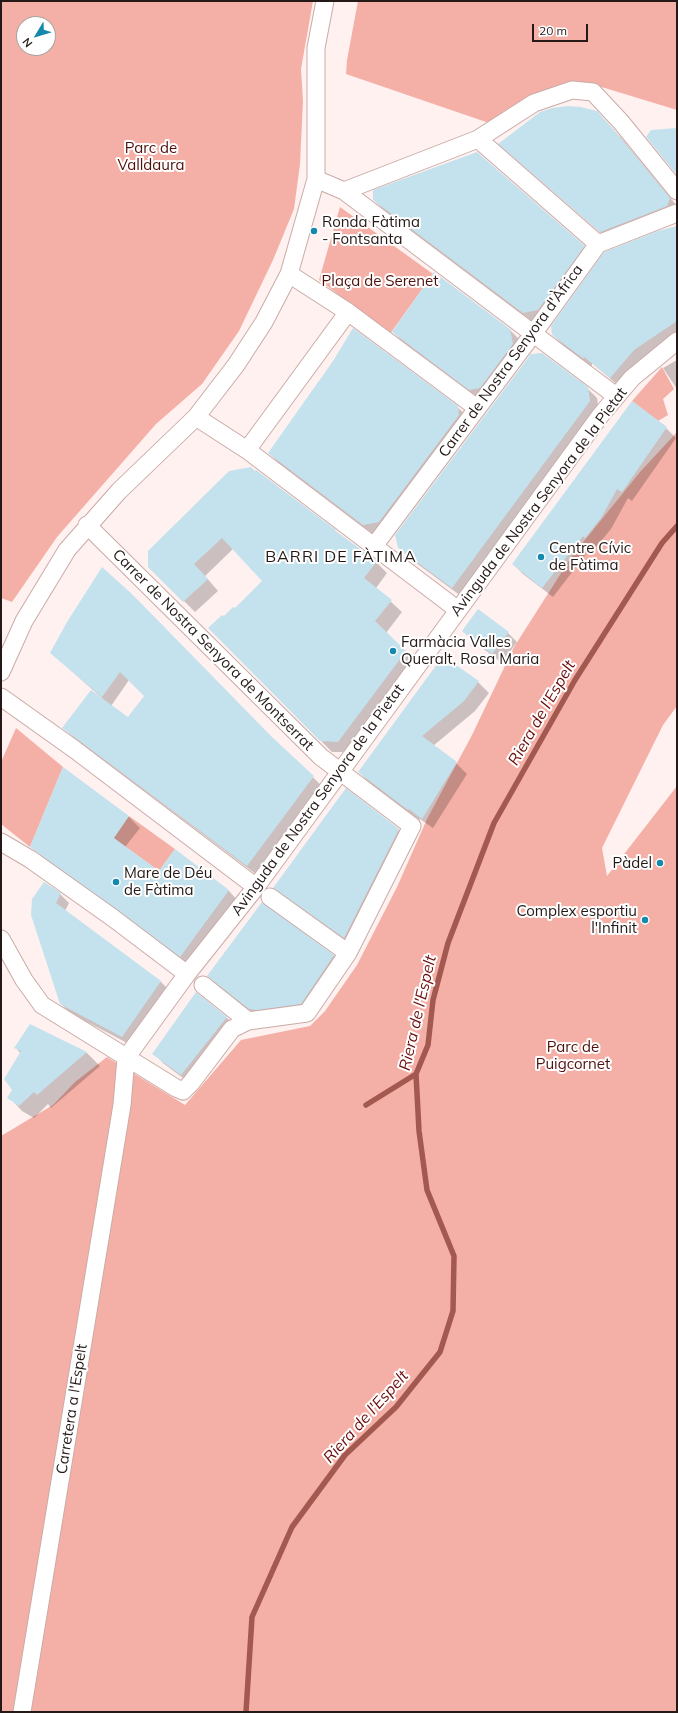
<!DOCTYPE html>
<html>
<head>
<meta charset="utf-8">
<style>
  body { margin:0 }
  #map { position:relative; width:678px; height:1713px; overflow:hidden; background:#fef1ef; font-family:Mulish,sans-serif }
  canvas { display:block }
  .frame { position:absolute; inset:0; border:2px solid #241917; pointer-events:none }
  .north { position:absolute; left:16px; top:16px; width:40px; height:40px; box-sizing:border-box; background:#fff; border:1px solid #a7a3a2; border-radius:50%; rotate:232deg; font-size:11px; font-weight:700; line-height:16px; text-align:center; color:#241917 }
  .north::after { content:''; display:block; margin:auto; width:14px; height:18px; background:#1489ad; clip-path:polygon(50% 0,100% 100%,50% 72%,0 100%) }
  .scale { position:absolute; left:532px; top:24px; width:56px; height:18px; box-sizing:border-box; border:2px solid #241917; border-top:0; padding-left:5px; font-size:12px; line-height:14px; white-space:nowrap; color:#241917; -webkit-text-stroke:3px #fff; paint-order:stroke }
</style>
</head>
<body>
<div id="map">
<canvas width="678" height="1713"></canvas>
<div class="frame"></div>
<div class="north">N</div>
<div class="scale">20 m</div>
</div>
<script>
const context = document.querySelector('canvas').getContext('2d');
context.lineJoin = 'round';
function fill(path, color) { context.fillStyle = color; context.fill(path, 'evenodd'); }
const shape = rows => new Path2D(rows.map(r => 'M' + r).join(''));
function strokePath(path, color, width, dash) { context.strokeStyle = color; context.lineWidth = width; context.lineCap = dash ? 'butt' : 'round'; context.setLineDash(dash || []); context.stroke(path); }
function drawText(font, color, halo, rows, align = 'center') {
  context.font = font + ' Mulish,sans-serif'; context.lineWidth = 4; context.setLineDash([]); context.textBaseline = 'middle'; context.strokeStyle = halo; context.fillStyle = color; for (const [text, x, y, turn = 0] of rows) {
    context.save(); context.translate(x, y); context.rotate((+turn || 0) * Math.PI / 180); context.textAlign = isNaN(turn) ? turn : align; if (halo) context.strokeText(text, 0, 0); context.fillText(text, 0, 0); context.restore();
  }
}
const green = shape([
  [1,1,313,1,301,69,303,101,300,164,294,209,273,260,239,331,202,384,156,424,57,537,12,602,1,598],
  [24,24,48,24,48,48,24,48],
  [358,1,677,1,677,110,605,88,579,82,532,96,489,123,346,74,347,60],
  [340,207,433,274,390,334,319,280],
  [662,367,674,389,663,399,668,415,658,421,632,401],
  [677,432,677,706,663,725,602,848,607,876,677,786,677,1712,1,1712,1,1136,53,1105,75,1082,107,1057,185,1105,241,1040,310,1026,325,1011,357,965,397,887,427,819,472,735,514,647,572,556,640,472],
  [16,728,63,767,30,847,1,824,1,762],
  [129,816,175,849,159,871,113,838]
]);
const shadow = shape([
  [606,122,622,139,677,206,610,241,509,153],
  [374,200,584,246,593,255,533,322,383,209],
  [677,226,677,336,620,387,592,363,592,367,563,345,553,335],
  [510,330,519,339,479,398,402,341,393,332],
  [677,360,677,389,663,368],
  [587,388,597,398,599,411,461,596,408,557,399,547],
  [457,407,467,416,373,534,278,462,269,453],
  [666,428,676,438,632,501,628,498,611,529,596,547,593,545,553,597,523,574,513,564],
  [257,471,376,562,387,573,376,588,402,612,386,633,416,663,350,752,332,752,210,628,235,610,263,581,233,549,205,576,218,591,195,612,149,566],
  [132,595,274,740,322,786,257,875,73,737,64,728,102,698,51,653],
  [129,680,145,696,128,719,111,706],
  [478,610,508,633,517,642,502,663,472,640,463,631],
  [478,682,489,693,475,711,433,746,456,763,467,774,433,828,420,819,419,820,370,783,359,772],
  [63,769,129,817,140,828,125,847,159,873,175,850,229,891,239,902,192,967,43,857,32,846],
  [399,830,408,839,354,946,283,897,274,888],
  [60,894,69,903,65,911,161,982,170,991,131,1045,70,1013,61,1004,32,915],
  [262,904,334,956,342,965,310,1012,259,1018,217,985,209,976],
  [226,1017,235,1026,191,1084,163,1063,154,1053],
  [30,1026,87,1053,100,1066,51,1108,48,1104,34,1118,22,1111,9,1097,13,1090,21,1054,16,1048]
]);
const stream = shape([
  [366,1105,416,1074],
  [246,1712,252,1617,292,1527,345,1455,396,1407,440,1352,453,1311,454,1256,427,1190,419,1131,416,1074,428,1045,433,1000,448,943,494,823,575,680,662,543,677,526]
]);
const building = shape([
  [568,106,581,107,597,111,613,129,670,198,667,206,600,232,498,144,540,112,552,108],
  [677,128,677,175,646,137,651,130],
  [477,152,585,246,538,310,523,313,373,200,373,190],
  [677,226,677,321,634,350,610,378,583,356,584,359,552,335,551,326,604,252,658,231],
  [434,272,510,329,513,344,480,388,469,390,392,332],
  [353,328,458,406,459,415,379,522,363,525,268,453,333,361],
  [542,353,588,387,590,401,452,588,398,548,395,535,531,354],
  [632,401,667,427,622,492,617,489,601,518,585,538,583,536,542,588,512,564],
  [251,467,255,471,256,470,336,530,334,530,377,561,364,578,392,600,375,621,406,651,338,742,320,741,208,628,222,615,224,616,233,607,235,608,262,581,222,538,194,564,208,579,183,602,148,567,148,551,229,471],
  [102,567,132,594,272,737,314,776,247,866,62,728,91,690,128,717,144,696,120,672,102,697,50,653,67,622],
  [478,609,509,632,492,654,462,631],
  [443,656,479,681,464,701,422,736,457,762,422,819,409,809,408,810,358,772],
  [63,767,129,816,114,838,159,871,175,849,229,890,180,957,30,847],
  [346,788,399,829,344,938,273,888],
  [44,882,61,893,56,903,161,981,122,1037,60,1004,31,915,32,899],
  [262,902,334,955,301,1004,258,1010,249,1009,207,976],
  [196,992,227,1017,181,1075,152,1054],
  [30,1024,87,1052,37,1095,34,1092,19,1106,7,1098,12,1090,4,1079,21,1051,14,1048]
]);
const minor = shape([
  [478,139,598,244],
  [316,179,344,191,616,396],
  [344,191,478,139,534,103,572,90,593,92,621,122,677,191],
  [289,274,348,312,477,408],
  [196,417,247,450,458,610],
  [247,450,348,312],
  [374,546,533,334,598,244,677,213],
  [1,672,24,621,67,550,119,491,196,417,236,365,264,322,289,274,316,179,316,48,325,1],
  [1,697,74,749,256,887],
  [1,842,30,859,113,918,187,974],
  [270,897,348,953],
  [1,939,24,980,42,1005,176,1088,183,1091,191,1083,232,1029,248,1021,307,1013,348,953,412,826,321,757,87,525],
  [203,985,248,1021],
  [22,1712,122,1105,126,1058,187,974,256,887,600,416,632,378,677,341]
]);
const markers = [
  [314,231,4,"#1489ad"],
  [541,557,4,"#1489ad"],
  [393,651,4,"#1489ad"],
  [660,863,4,"#1489ad"],
  [116,882,4,"#1489ad"],
  [645,920,4,"#1489ad"]
];
const parkNames = [
  ["Parc de",151,148],
  ["Valldaura",151,165],
  ["Plaça de Serenet",380,281],
  ["Parc de",573,1047],
  ["Puigcornet",573,1064]
];
const poiNames = [
  ["Ronda Fàtima",322,222],
  ["- Fontsanta",322,239],
  ["Centre Cívic",549,548],
  ["de Fàtima",549,565],
  ["Farmàcia Valles",401,642],
  ["Queralt, Rosa Maria",401,659],
  ["Pàdel",652,863,"right"],
  ["Mare de Déu",124,873],
  ["de Fàtima",124,890],
  ["Complex esportiu",637,911,"right"],
  ["l'Infinit",637,928,"right"]
];
const streetNames = [
  ["Carrer de Nostra Senyora d'Àfrica",511,361,-54],
  ["Avinguda de Nostra Senyora de la Pietat",539,502,-53],
  ["Carrer de Nostra Senyora de Montserrat",213,650,45],
  ["Avinguda de Nostra Senyora de la Pietat",318,800,-54],
  ["Carretera a l'Espelt",72,1409,-81]
];
const neighbourhoodNames = [
  ["BARRI DE FÀTIMA",341,557]
];
const waterNames = [
  ["Riera de l'Espelt",542,713,-60],
  ["Riera de l'Espelt",418,1013,-77],
  ["Riera de l'Espelt",366,1417,-48]
];
fill(green, '#f4b0a6');
fill(shadow, '#0003');
strokePath(stream, '#a35950', 5.5);
fill(building, '#c4e2ee');
strokePath(minor, '#caaba7', 19);
strokePath(minor, '#fff', 17);
for (const [x, y, r, color] of markers) { const dot = new Path2D(); dot.arc(x, y, r, 0, 2 * Math.PI); context.fillStyle = color; context.fill(dot); strokePath(dot, '#fff', 1.5); }
drawText('15px', '#50110d', '#fff', parkNames);
drawText('15px', '#241917', '#fff', poiNames, 'left');
drawText('15px', '#241917', '#fff', streetNames);
context.letterSpacing = '1px';
drawText('16px', '#241917', '#fff', neighbourhoodNames);
context.letterSpacing = '0px';
drawText('italic 16px', '#6b0f0d', '#fff', waterNames);
</script>
</body>
</html>
